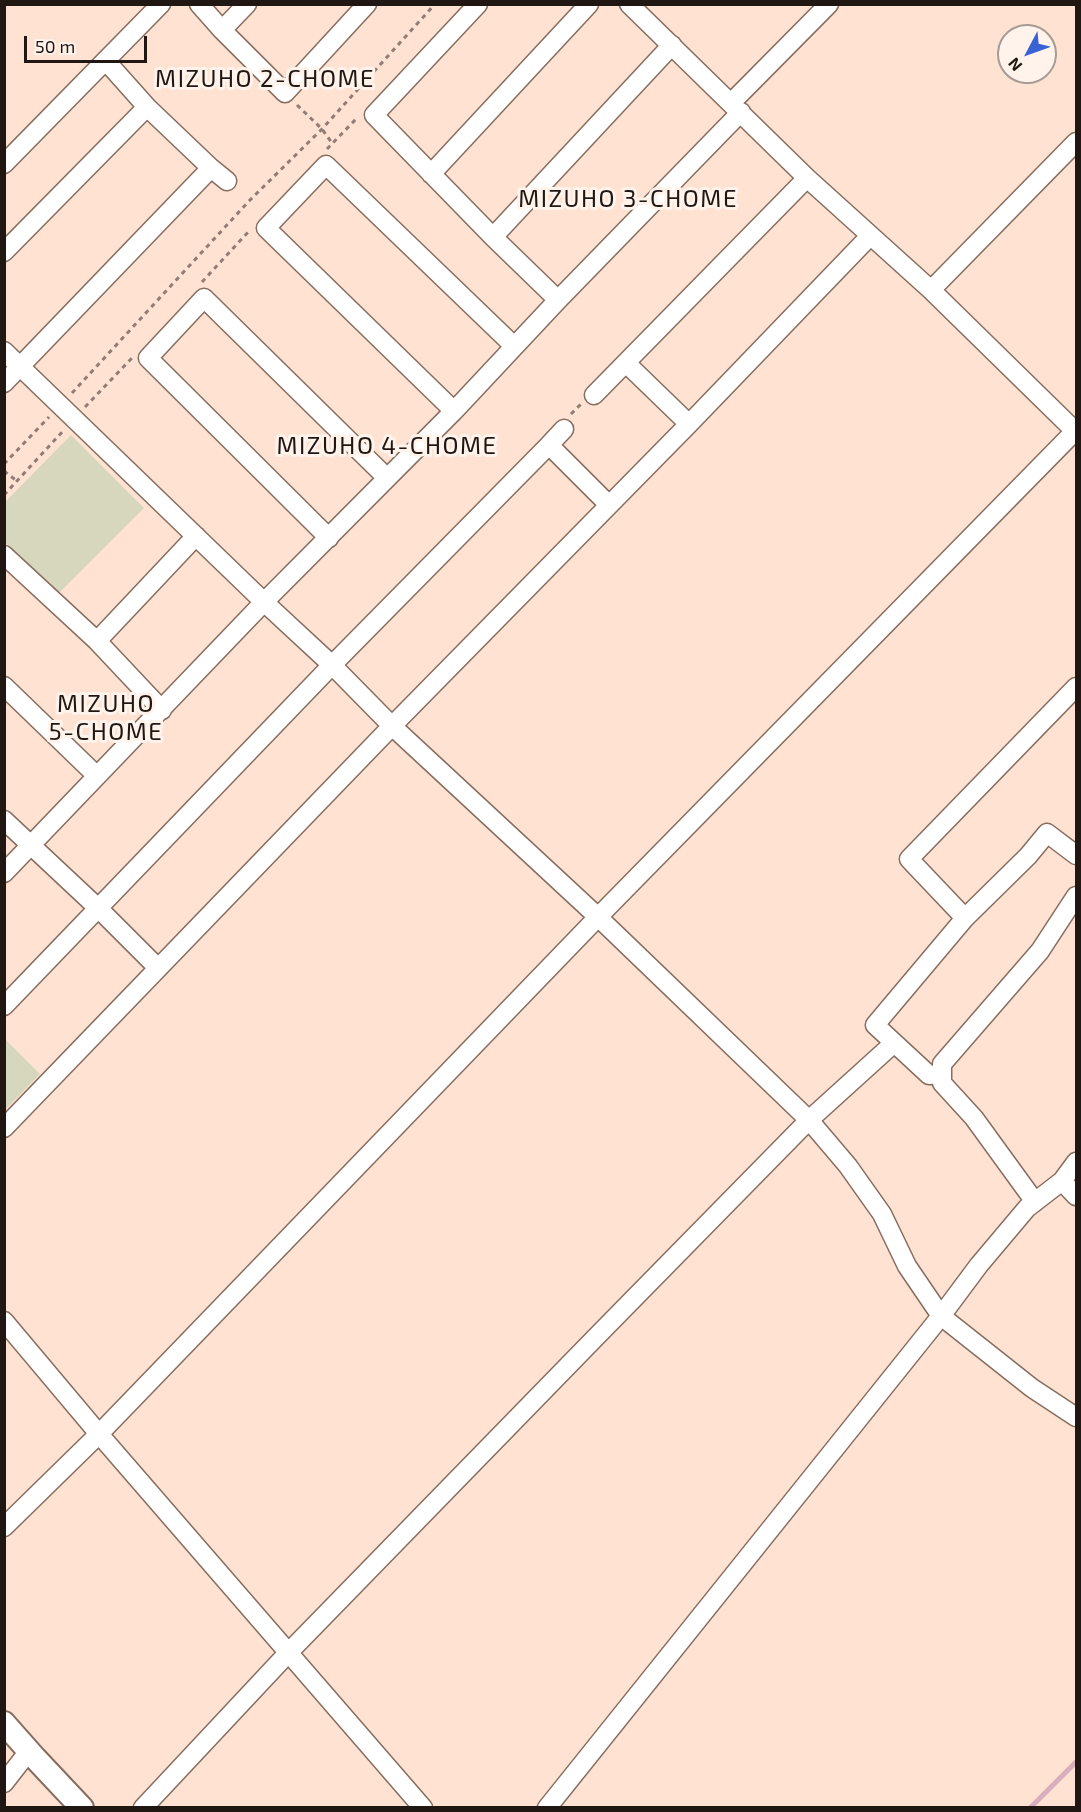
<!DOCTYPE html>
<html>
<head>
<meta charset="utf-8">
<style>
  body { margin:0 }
  #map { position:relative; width:1081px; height:1812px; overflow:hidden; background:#ffe2d2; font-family:"Exo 2",sans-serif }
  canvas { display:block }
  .frame { position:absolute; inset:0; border:6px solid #211712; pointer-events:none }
  .north { position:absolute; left:997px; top:24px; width:60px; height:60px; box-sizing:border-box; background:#fff3ec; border:2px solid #a69b95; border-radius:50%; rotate:229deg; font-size:16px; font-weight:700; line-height:24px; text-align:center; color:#211712 }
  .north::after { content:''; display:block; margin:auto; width:21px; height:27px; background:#3962d3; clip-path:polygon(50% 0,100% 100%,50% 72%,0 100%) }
  .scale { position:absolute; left:24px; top:36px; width:123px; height:27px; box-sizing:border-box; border:3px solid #211712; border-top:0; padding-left:8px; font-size:18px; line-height:21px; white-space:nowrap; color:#211712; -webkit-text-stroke:4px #fff3ec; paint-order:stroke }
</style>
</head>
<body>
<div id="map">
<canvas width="1081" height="1812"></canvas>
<div class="frame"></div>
<div class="north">N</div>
<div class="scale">50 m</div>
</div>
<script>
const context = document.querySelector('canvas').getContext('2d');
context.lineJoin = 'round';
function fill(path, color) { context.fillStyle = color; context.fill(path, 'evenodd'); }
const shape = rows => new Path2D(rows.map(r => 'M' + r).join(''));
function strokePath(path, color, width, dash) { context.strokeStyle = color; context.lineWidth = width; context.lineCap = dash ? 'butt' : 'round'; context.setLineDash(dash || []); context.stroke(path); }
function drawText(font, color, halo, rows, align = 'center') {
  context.font = font + ' "Exo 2",sans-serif'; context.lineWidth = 6; context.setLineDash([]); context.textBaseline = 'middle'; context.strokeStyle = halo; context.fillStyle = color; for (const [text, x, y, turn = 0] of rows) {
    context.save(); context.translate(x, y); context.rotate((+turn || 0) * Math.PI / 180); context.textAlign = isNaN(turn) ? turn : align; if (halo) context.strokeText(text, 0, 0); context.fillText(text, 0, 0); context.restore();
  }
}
const green = shape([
  [71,435,144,508,57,595,5,542,4,503],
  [5,1039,40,1074,5,1110,4,1110]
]);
const stream = shape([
  [1030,1808,1076,1762]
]);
const path = shape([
  [297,105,322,129,332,143],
  [327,149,358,117],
  [202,282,250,230],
  [72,393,250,200,322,129,435,4],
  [85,407,132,358],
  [571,414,581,404],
  [4,464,49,417],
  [4,471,17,481],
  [4,495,64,430]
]);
const minor = shape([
  [199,4,222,30,285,93,367,4],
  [478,4,374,115,493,237,558,300],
  [629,4,807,178,931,290,1076,432],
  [222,30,247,4],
  [106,61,147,107,211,168,227,181],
  [731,103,829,4],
  [4,164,161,4],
  [431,174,589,4],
  [493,237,672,45],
  [4,252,147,107],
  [931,290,1076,142],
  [4,351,264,602,332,665,392,726,598,917,809,1120,848,1166,882,1214,907,1266,941,1316,1032,1388,1076,1417],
  [626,363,689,424],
  [4,383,211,168],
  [594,395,807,178],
  [454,411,266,228,326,165,514,346],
  [549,445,564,429],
  [329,538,148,358,204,298,387,478],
  [4,555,97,641,162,710],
  [97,641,196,536],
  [4,686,97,776],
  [4,820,99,909,158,968],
  [4,873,264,602,454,411,558,300,741,112],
  [965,918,909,859,1076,687],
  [4,1006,332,665,549,445,609,505],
  [942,1074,929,1075,875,1025,965,918,1028,856,1047,833,1076,855],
  [4,1128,392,726,689,424,870,236],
  [1062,1181,1076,1196],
  [1035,1202,974,1118,942,1083,942,1064,1040,951,1076,896],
  [4,1321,99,1434,423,1808],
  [4,1527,99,1434,598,917,1075,431],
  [4,1783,29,1751],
  [143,1808,289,1652,595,1338,809,1120,894,1043],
  [547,1808,941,1316,979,1265,1027,1208,1062,1181,1076,1162]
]);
const major = shape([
  [4,1723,35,1758,82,1808]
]);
const neighbourhoodNames = [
  ["MIZUHO 2-CHOME",265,79],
  ["MIZUHO 3-CHOME",628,199],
  ["MIZUHO 4-CHOME",387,446],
  ["MIZUHO",106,704],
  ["5-CHOME",106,732]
];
fill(green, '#d6d7bc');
strokePath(stream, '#d8aebf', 5);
strokePath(minor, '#866d5f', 21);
strokePath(major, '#866d5f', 26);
strokePath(path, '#917d73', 3, [4.5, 4.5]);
strokePath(minor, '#fff', 18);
strokePath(major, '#fff', 22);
context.letterSpacing = '1.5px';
drawText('24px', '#211712', '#fff3ec', neighbourhoodNames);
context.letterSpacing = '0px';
</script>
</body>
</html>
